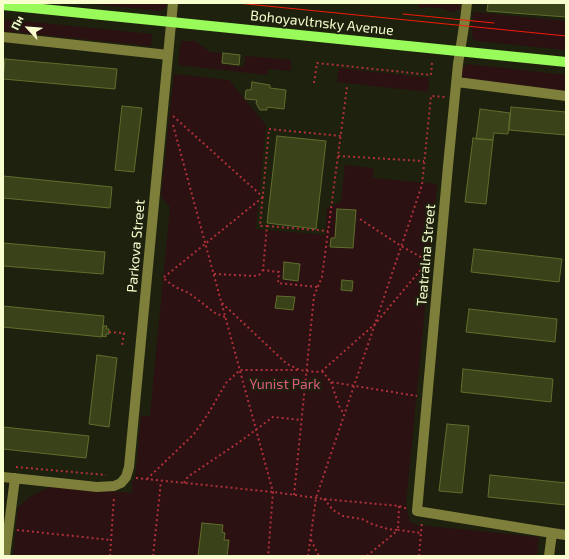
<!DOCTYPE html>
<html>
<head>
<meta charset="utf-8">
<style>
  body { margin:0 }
  #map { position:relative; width:569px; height:559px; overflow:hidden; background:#1e210e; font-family:"Exo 2",sans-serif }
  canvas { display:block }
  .frame { position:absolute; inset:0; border:4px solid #f9fecf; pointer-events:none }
  .north { position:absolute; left:8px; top:8px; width:40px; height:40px; -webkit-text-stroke:3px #1e210e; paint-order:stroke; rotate:296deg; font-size:11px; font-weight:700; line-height:16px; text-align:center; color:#f9fecf }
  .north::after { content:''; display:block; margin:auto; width:14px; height:18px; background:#f9fecf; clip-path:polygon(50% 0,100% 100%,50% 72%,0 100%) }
</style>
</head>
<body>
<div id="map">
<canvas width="569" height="559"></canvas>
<div class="frame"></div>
<div class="north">Пн</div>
</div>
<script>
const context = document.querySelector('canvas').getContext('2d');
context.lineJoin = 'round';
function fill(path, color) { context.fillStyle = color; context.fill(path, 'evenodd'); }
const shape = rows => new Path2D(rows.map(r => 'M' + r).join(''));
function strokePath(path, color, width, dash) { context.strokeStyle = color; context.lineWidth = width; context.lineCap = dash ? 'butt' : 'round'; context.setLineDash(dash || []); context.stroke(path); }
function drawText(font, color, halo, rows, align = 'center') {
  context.font = font + ' "Exo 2",sans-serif'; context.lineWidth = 4; context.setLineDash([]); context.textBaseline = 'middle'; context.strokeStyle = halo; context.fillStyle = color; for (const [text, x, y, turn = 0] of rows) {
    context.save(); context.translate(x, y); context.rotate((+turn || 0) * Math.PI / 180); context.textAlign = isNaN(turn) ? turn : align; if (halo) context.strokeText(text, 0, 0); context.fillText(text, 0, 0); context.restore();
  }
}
const green = shape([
  [84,3,168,3,165,8,160,11],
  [419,3,460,3,460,10,456,10,453,12,450,12,444,9,425,7,424,8,420,8,419,6,418,6],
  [473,12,566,21,566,50,477,41,473,39,472,35],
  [3,19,152,34,151,46,3,31],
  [181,41,195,41,210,52,222,53,221,64,244,67,245,56,291,60,291,71,268,69,267,75,178,65],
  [468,64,566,75,566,91,460,80,461,69,464,66],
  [339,68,429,78,428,92,337,82],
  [174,74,229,80,266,125,256,229,325,235,327,208,341,202,345,165,373,168,373,178,437,184,406,504,410,522,417,525,539,537,537,556,13,556,18,507,31,496,52,486,132,493,132,481,135,479,141,416,150,416,170,207,164,200,161,195]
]);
const building = shape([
  [488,3,566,3,566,17,487,11,488,3],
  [223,53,240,55,239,65,222,63,223,53],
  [5,59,117,69,115,89,3,79,5,59],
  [252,82,270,85,270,88,286,90,284,109,267,107,267,110,260,110,256,103,257,100,245,99,246,90,251,90,252,82],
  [122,106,142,108,134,172,115,170,122,106],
  [511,107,566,112,566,135,509,130,511,107],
  [480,109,510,113,508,134,494,133,493,140,476,139,480,109],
  [277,136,326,141,316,229,267,223,277,136],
  [473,138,493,140,486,204,465,202,473,138],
  [3,176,112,187,110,208,3,198,3,176],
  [337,209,356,210,353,248,330,247,331,238,335,238,337,209],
  [3,243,105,252,103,274,3,266,3,243],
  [474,249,562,259,559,282,471,272,474,249],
  [284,262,300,264,298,281,283,279,284,262],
  [342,280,353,281,352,291,341,290,342,280],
  [277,296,295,297,293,310,275,308,277,296],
  [3,306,104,316,102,337,3,327,3,306],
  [469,309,557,319,555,342,466,332,469,309],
  [103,326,107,326,106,329,109,329,109,334,106,334,106,337,102,336,103,326],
  [97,355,117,358,109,427,89,424,97,355],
  [463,369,553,379,551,402,461,392,463,369],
  [447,424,469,426,462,493,439,491,447,424],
  [3,427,89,436,86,458,3,449,3,427],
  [490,475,566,483,566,505,488,497,490,475],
  [202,523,223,525,222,532,225,533,224,540,229,540,227,556,198,556,202,523]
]);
const path = shape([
  [314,83,317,63,431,75,432,62],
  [173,116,263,197],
  [173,125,273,492,268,556],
  [338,156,424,161],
  [360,219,401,246,430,262],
  [267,226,328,231],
  [214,274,254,276,259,275,263,270],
  [317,287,278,283,279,272,263,270,267,226,260,226,269,129,341,136],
  [222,303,287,364,300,370,316,372,322,371,375,324,423,267,429,264],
  [225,317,215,313,189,293,175,287,163,278,263,197],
  [109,332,124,333,122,346],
  [322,371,331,382,417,396],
  [331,382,339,406,344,414],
  [16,467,106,475],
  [136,478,273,492,324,499,399,506,408,509],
  [147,479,194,434,208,414,222,390,226,383,240,370,299,370],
  [184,483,187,478,189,476,238,443,273,417,302,420],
  [294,495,314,296,322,277,347,87],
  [324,499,333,510,343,516,362,519,372,524,388,529,398,530,399,506],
  [17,530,111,540],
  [311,540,319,556],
  [110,556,114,497],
  [153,556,161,481],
  [308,556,316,498,422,185,431,96,445,97],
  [367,556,398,530,421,533],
  [419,556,422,521]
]);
const minor = shape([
  [467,3,465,20,458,64,448,166,417,511,552,533,566,535],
  [3,37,168,55],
  [457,82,566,96],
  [3,477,97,487,114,486,121,483,126,477,129,467,173,3],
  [5,556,15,478],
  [549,556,552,533]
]);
const major = shape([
  [3,5,566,62]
]);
const tram = shape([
  [237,3,566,36],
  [403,14,494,23]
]);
const streetNames = [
  ["Bohoyavltnsky Avenue",322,23,6],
  ["Parkova Street",136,246,-85],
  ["Teatralna Street",426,255,-85]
];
const parkNames = [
  ["Yunist Park",285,384]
];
fill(green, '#2b1112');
fill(building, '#3a421a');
strokePath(building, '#616d2d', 1);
strokePath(path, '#b0313a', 2, [2, 3]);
strokePath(minor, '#7d7f3a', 10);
strokePath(major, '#98fb59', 10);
strokePath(tram, '#f31b06', 1);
drawText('14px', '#f9fecf', '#1e210e', streetNames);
drawText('14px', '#dc5d7e', '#1e210e', parkNames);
</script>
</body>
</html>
